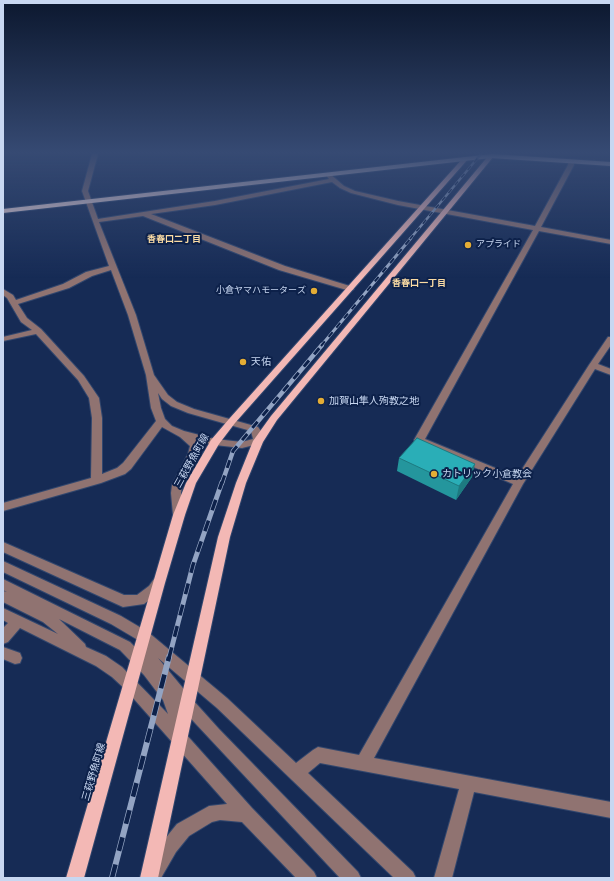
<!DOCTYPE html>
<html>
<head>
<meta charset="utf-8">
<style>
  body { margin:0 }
  #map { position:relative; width:614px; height:881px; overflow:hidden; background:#162b55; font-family:Helvetica,sans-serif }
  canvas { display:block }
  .frame { position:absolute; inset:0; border:4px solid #c8d7f1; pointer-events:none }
</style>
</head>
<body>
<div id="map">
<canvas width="614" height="881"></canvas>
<div class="frame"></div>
</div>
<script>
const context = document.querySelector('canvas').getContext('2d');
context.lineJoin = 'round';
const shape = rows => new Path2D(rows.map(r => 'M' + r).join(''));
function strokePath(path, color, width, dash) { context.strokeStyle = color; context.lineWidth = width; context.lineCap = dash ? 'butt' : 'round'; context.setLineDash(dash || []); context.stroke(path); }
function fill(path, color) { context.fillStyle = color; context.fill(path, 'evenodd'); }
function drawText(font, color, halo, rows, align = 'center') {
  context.font = font + ' Helvetica,"Noto Sans JP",sans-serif'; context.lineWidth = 4; context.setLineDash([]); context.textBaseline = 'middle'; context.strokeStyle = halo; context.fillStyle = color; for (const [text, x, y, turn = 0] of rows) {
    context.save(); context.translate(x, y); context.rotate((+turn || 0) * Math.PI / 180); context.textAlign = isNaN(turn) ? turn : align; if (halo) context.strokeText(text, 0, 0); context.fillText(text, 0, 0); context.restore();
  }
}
const minor = shape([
  [92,154,98,154,88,191,98,219,215,201,329,179,326,175,329,173,344,186,355,191,398,201,535,226,568,165,568,161,573,160,574,165,541,227,611,240,611,244,539,231,425,439,517,477,589,365,608,337,611,337,611,345,598,364,611,369,611,375,595,369,523,484,374,758,611,802,611,818,474,792,452,878,434,878,459,789,320,763,308,773,413,872,416,878,394,878,217,708,158,658,192,699,219,729,358,872,361,878,340,878,181,708,185,730,184,732,252,808,314,872,317,878,296,878,242,822,220,820,212,822,189,836,176,852,161,878,143,878,164,840,177,824,209,806,227,804,126,690,112,677,96,666,20,628,8,642,3,644,3,628,8,623,3,620,3,608,58,634,43,622,3,602,3,591,7,592,3,590,3,579,130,642,143,655,138,640,111,624,3,572,3,561,121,616,148,632,227,698,296,763,313,750,318,747,359,755,513,484,415,442,414,440,533,230,398,205,351,193,340,188,332,182,215,205,151,214,285,266,353,287,354,289,350,291,279,270,143,216,99,222,136,315,154,375,168,395,177,402,194,409,258,427,263,434,263,441,262,443,242,448,215,445,197,441,200,446,198,454,182,485,181,493,185,515,183,518,179,519,175,518,173,515,171,493,172,485,188,454,190,446,180,437,162,427,131,469,125,474,101,483,3,511,3,503,91,478,92,418,89,398,78,380,36,334,3,341,3,337,32,330,21,322,7,298,3,295,3,289,13,295,16,300,63,284,86,272,109,266,82,191,92,154],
  [111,270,128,315,146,375,151,408,156,421,123,463,117,468,102,474,102,418,99,398,84,376,41,329,27,318,18,304,69,288,92,276,111,270],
  [158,393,162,399,171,406,188,413,251,431,253,439,242,442,215,439,184,431,172,426,165,419,161,408,158,393],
  [59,619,120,650,144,675,163,700,168,714,122,667,106,656,86,647,85,644,59,619],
  [3,542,124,595,137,595,149,586,154,579,158,578,162,579,164,583,157,594,144,604,123,607,3,552,3,542],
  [3,647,20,653,22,658,20,663,15,664,3,659,3,647]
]);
const major = shape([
  [489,155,494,156,277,420,263,442,246,483,230,537,158,878,140,878,218,537,236,483,253,441,271,416,489,155],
  [464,157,469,158,235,423,219,444,196,483,185,515,165,583,84,878,66,878,153,583,173,515,186,483,211,440,229,419,464,157]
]);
const highway = shape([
  [492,154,611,162,611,166,491,158,3,213,3,209,492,154]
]);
const railFar4 = shape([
  [410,239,481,154]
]);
const railFar3 = shape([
  [321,346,411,238]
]);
const railFar2 = shape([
  [222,483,233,451,322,345]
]);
const railFar1 = shape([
  [169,658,193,565,222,482]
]);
const rail = shape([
  [112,878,169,657]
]);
const wall = shape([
  [399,458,472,477,456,500,397,471]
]);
const shadedWall = shape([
  [475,464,472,477,456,500,459,486]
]);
const building = shape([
  [417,438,475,464,459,486,399,458,417,438]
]);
const markers = [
  [468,245,4,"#e4ad35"],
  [314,291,4,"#e4ad35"],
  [243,362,4,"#e4ad35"],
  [321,401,4,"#e4ad35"],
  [434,474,4,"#e4ad35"]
];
const farNeighbourhoodnames = [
  ["香春口二丁目",174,240],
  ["香春口一丁目",419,284]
];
const farPoinames = [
  ["アプライド",476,245],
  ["小倉ヤマハモーターズ",306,291,"right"]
];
const poiNames = [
  ["天佑",251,362],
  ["加賀山隼人殉教之地",329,401],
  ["カトリック小倉教会",442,474]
];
const streetNames = [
  ["三萩野魚町線",192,461,-61],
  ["三萩野魚町線",94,772,-74]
];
strokePath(minor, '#32476e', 2);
strokePath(major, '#32476e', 2);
strokePath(highway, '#32476e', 2);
fill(minor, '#907371');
fill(major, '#f3b8b5');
fill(highway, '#fde0de');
strokePath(railFar4, '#93a4c3', 2.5);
strokePath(railFar3, '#93a4c3', 3);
strokePath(railFar2, '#93a4c3', 4.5);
strokePath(railFar1, '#93a4c3', 5);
strokePath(rail, '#93a4c3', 6);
strokePath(railFar4, '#0d214a', 1.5, [5]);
strokePath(railFar3, '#0d214a', 2, [6]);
strokePath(railFar2, '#0d214a', 3, [8]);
strokePath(railFar1, '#0d214a', 3.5, [11]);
strokePath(rail, '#0d214a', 4.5, [14]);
fill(wall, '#24969d');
fill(shadedWall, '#1d7a80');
fill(building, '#2aaeb7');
strokePath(building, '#1d7a80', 1);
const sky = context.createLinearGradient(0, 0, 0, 278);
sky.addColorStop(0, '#0c182f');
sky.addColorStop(0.55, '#364a73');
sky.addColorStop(1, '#364a7300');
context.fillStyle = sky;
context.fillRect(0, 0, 614, 278);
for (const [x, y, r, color] of markers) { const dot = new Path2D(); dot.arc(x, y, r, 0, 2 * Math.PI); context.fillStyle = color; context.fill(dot); strokePath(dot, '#0d214a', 1.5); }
drawText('bold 9px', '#fbdca4', '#0d214a', farNeighbourhoodnames);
drawText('9px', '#c8d7f1', '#0d214a', farPoinames, 'left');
drawText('10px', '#c8d7f1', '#0d214a', poiNames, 'left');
drawText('10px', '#c8d7f1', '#0d214a', streetNames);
</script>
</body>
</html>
